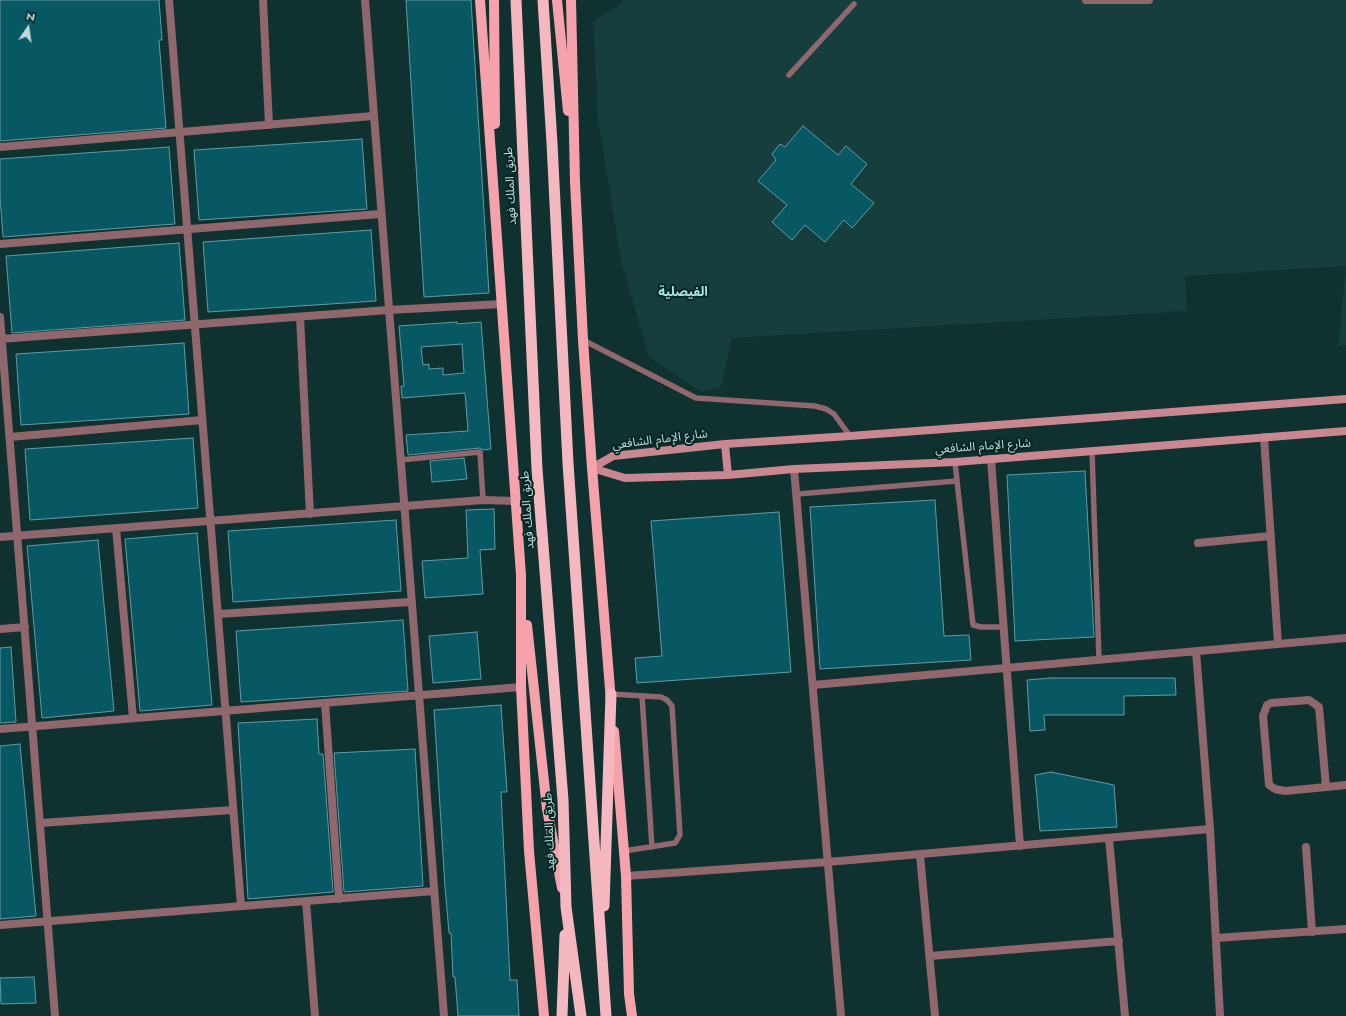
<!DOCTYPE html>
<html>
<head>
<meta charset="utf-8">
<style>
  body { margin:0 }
  #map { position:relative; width:1346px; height:1016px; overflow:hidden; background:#0f312f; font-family:Jost,sans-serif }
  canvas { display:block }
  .north { position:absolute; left:8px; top:8px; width:40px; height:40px; -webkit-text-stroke:3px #042725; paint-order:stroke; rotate:13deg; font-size:11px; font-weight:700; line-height:16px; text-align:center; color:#bddbd9 }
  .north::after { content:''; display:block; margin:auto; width:14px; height:18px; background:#bddbd9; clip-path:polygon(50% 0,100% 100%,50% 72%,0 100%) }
</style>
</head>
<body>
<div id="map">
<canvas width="1346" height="1016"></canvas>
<div class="north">N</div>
</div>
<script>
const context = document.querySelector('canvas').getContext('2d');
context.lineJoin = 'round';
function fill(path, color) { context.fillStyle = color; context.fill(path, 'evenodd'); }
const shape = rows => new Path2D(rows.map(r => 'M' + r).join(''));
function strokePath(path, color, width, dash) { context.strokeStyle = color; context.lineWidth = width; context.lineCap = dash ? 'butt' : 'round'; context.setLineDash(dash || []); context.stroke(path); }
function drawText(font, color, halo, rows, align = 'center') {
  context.font = font + ' Jost,"Noto Sans Arabic",sans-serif'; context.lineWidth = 4; context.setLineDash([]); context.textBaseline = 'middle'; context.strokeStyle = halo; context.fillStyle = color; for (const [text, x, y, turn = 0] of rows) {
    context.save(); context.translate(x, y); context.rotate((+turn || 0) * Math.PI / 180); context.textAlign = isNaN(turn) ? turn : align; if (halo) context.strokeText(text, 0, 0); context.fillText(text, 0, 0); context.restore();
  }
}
const built = shape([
  [622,0,1346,0,1346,345,1338,346,1346,266,1185,276,1187,311,732,338,721,387,701,392,649,357,621,261,598,120,593,21,622,3]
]);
const building = shape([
  [0,0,159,0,162,40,159,40,166,128,0,141,0,0],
  [406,0,471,0,489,293,424,297,406,0],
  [803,126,838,155,846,146,867,164,851,184,874,203,852,228,844,220,825,242,805,225,792,240,772,222,787,205,758,181,776,160,772,154,780,144,785,147,803,126],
  [362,139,367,209,199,220,194,150,362,139],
  [169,147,175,224,3,237,0,196,0,159,169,147],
  [371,230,376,301,208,312,203,242,371,230],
  [179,243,185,320,12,333,6,256,179,243],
  [457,322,457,324,481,322,491,449,484,450,480,448,408,455,406,435,468,431,465,393,402,398,401,386,404,386,399,326,457,322],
  [462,344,464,373,443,375,443,368,429,369,429,364,423,365,421,347,462,344],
  [184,343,189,414,21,425,16,354,184,343],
  [193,438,198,508,30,520,25,449,193,438],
  [464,458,467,479,432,482,430,461,464,458],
  [1085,471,1094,637,1015,641,1007,475,1085,471],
  [935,500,944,636,969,635,971,660,820,669,810,507,935,500],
  [494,509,495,549,480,550,483,594,425,598,422,561,468,558,466,510,494,509],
  [779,512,791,672,637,683,635,658,662,656,651,521,779,512],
  [396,520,401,591,233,602,228,531,396,520],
  [197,533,212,705,140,711,125,539,197,533],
  [98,540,114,711,42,718,27,546,98,540],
  [403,620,408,691,241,702,236,631,403,620],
  [477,632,481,679,433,683,429,636,477,632],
  [11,647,16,722,0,723,0,648,11,647],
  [1050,678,1175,678,1176,695,1124,696,1124,715,1044,715,1045,730,1030,731,1027,680,1050,678],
  [501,705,507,792,501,792,510,980,517,980,519,1016,458,1016,455,977,453,977,451,933,449,933,445,887,434,710,501,705],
  [317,719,319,754,323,754,333,892,248,899,238,723,317,719],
  [20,744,36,916,0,919,0,746,20,744],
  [415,749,423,886,344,892,334,753,415,749],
  [1051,772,1114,785,1117,827,1040,831,1035,775,1051,772],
  [34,977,36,1003,1,1004,0,978,34,977]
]);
const service = shape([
  [789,75,854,4],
  [583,340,696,398,815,406,826,409,834,414,850,436],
  [1092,451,1099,660],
  [400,460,480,452,483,500],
  [957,481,973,625,981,627,1003,627],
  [797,494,957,481,955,462],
  [611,694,661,697,667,700,672,706,680,835,675,843,624,851],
  [642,696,652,847]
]);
const minor = shape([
  [169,0,241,906],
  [263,0,269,125],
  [365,0,444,1016],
  [1086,0,1149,0],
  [0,147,373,116],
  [0,244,380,214],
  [0,317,55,1016],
  [300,317,310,514],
  [0,339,388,310,502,304],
  [10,437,202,420],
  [1264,437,1278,644],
  [991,459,1020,846],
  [794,469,841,1016],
  [116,528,133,718],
  [0,537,483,500,515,501],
  [1198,543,1270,536],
  [218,614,411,602],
  [0,629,25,627],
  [1196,651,1210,829,1220,1016],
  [813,685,1346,638],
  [325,703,339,899],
  [0,729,521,687],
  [1326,787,1319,707,1309,700,1271,703,1267,705,1263,716,1269,785,1275,789,1285,791,1326,787,1346,785],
  [40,823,233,810],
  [1109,838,1125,1016],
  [1306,847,1312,932],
  [920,855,935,1016],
  [626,876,828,862,1210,829],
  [306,901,315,1016],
  [0,925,434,891],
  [1216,938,1346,929],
  [930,956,1119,941]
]);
const secondary = shape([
  [725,444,728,475],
  [592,468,613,456,725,444,850,436,1346,399],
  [592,468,625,478,728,475,794,469,955,462,1346,431]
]);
const primary = shape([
  [480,0,521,575,521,687,529,851,544,1016],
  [494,0,495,124],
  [557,0,568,111],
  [571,0,575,182,583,340,592,468,611,701],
  [527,625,547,809,562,888],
  [614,731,626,876,629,994,632,1016]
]);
const trunk = shape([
  [516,0,537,469,563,800,566,907,581,1016],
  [543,0,552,143,568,463,606,1016],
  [604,906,611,694],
  [562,1016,565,935]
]);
const streetNames = [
  ["طريق الملك فهد",511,186,-93],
  ["شارع الإمام الشافعي",660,440,-7],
  ["شارع الإمام الشافعي",983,447,-4],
  ["طريق الملك فهد",528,510,-94],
  ["طريق الملك فهد",550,832,-92]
];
const neighbourhoodNames = [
  ["الفيصلية",683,293]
];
fill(built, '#163e3c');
fill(building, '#085863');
strokePath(building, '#5f9ca7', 1);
strokePath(service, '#90676c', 5.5);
strokePath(minor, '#90676c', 8);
strokePath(secondary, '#c98891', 8);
strokePath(primary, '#f5a2ad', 10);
strokePath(trunk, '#f6b8c0', 11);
drawText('12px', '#bddbd9', '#042725', streetNames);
drawText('bold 13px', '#a5e6e1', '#042725', neighbourhoodNames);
</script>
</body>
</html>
